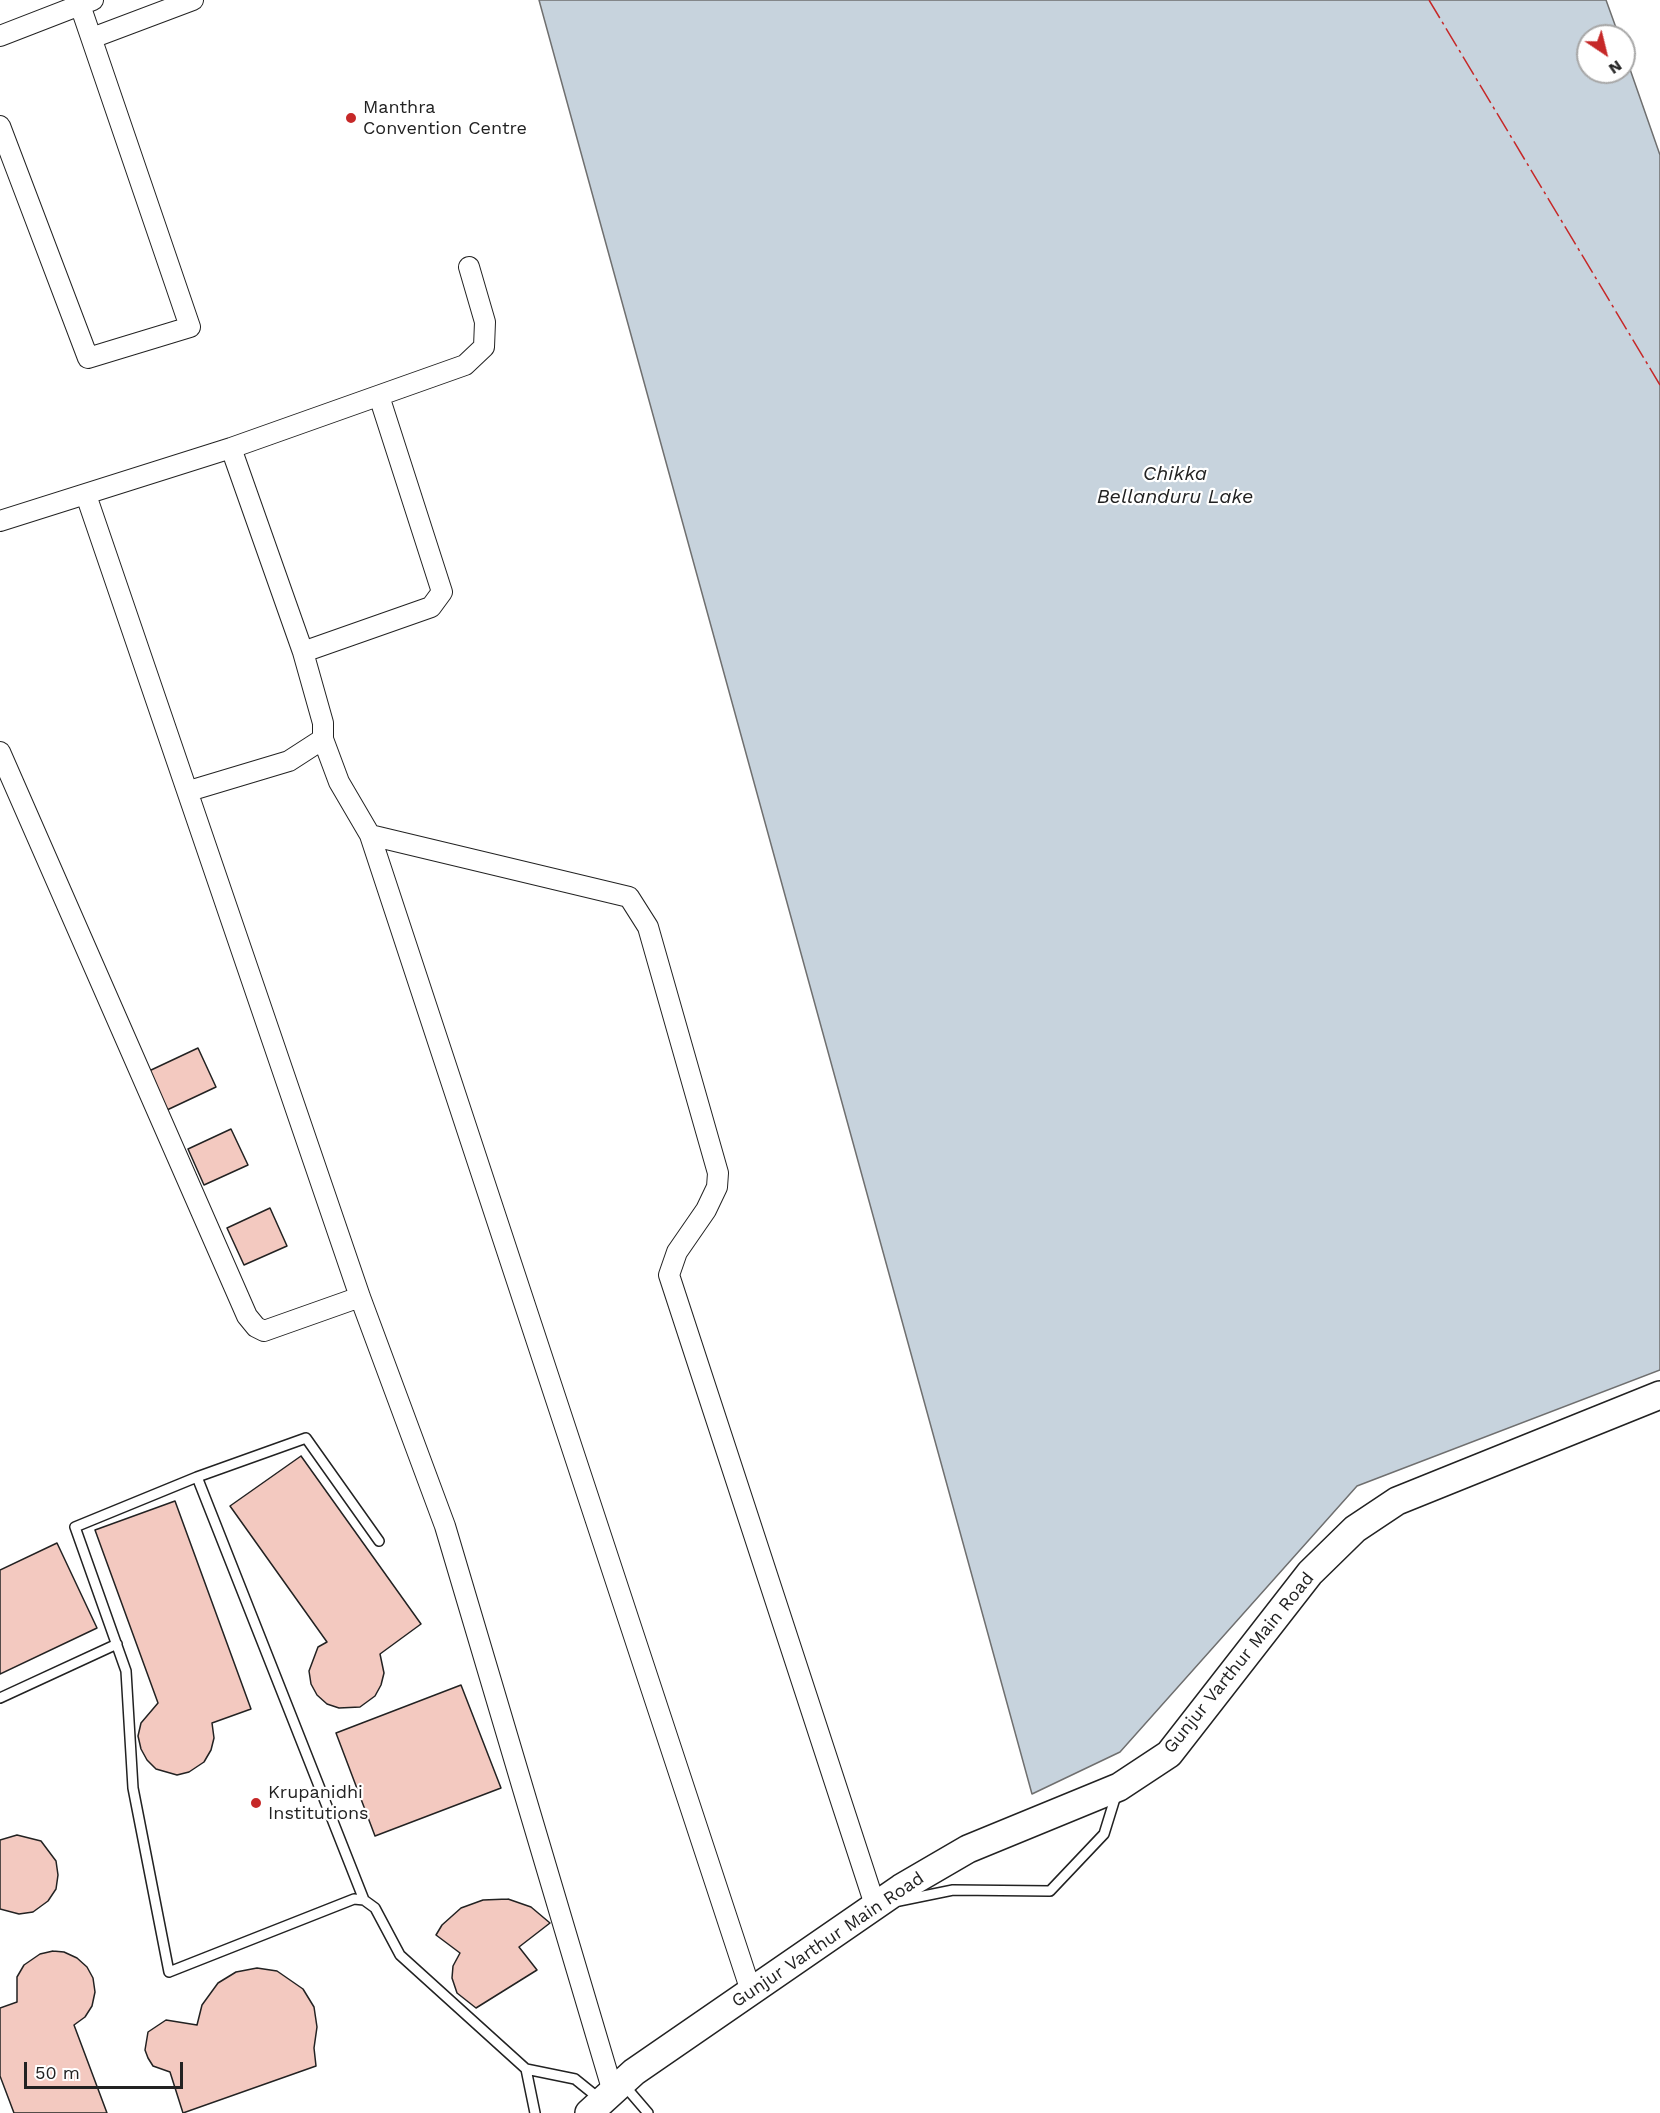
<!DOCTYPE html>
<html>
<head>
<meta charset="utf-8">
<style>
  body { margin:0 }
  #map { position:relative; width:1660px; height:2113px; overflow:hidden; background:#fff; font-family:"Work Sans",sans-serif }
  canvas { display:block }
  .north { position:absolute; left:1576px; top:24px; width:60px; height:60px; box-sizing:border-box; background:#fff; border:2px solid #a7a7a7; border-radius:50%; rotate:145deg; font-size:16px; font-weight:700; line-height:24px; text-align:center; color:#222 }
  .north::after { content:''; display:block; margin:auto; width:21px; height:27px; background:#c62828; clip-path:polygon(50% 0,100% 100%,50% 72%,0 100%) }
  .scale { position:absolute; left:24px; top:2062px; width:159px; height:27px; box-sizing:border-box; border:3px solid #222; border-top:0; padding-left:8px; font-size:18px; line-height:21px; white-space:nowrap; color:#222; -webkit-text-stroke:4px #fff; paint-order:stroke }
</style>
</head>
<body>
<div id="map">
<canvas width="1660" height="2113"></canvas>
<div class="north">N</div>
<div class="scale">50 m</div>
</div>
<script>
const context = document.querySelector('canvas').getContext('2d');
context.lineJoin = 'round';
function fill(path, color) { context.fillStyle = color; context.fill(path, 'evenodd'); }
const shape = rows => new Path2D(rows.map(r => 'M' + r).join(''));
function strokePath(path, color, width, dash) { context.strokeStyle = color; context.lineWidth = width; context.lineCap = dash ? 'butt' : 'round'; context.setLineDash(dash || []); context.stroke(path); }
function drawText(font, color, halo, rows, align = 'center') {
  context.font = font + ' "Work Sans",sans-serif'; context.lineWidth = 4.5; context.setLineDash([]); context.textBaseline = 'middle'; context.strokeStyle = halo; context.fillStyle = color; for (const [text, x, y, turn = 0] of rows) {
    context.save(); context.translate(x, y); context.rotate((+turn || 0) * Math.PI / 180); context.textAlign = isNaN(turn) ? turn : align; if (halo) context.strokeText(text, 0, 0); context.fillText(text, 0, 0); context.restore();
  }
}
const water = shape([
  [539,0,1606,0,1619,36,1588,36,1588,72,1624,72,1624,52,1660,155,1660,1370,1357,1486,1120,1752,1032,1794,539,0]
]);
const building = shape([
  [198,1048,216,1087,167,1110,149,1071,198,1048],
  [231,1129,248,1165,204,1185,188,1149,231,1129],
  [270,1208,287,1246,244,1265,227,1228,270,1208],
  [301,1456,421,1624,380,1654,384,1673,381,1685,375,1696,360,1707,339,1708,327,1704,317,1695,311,1684,309,1671,318,1647,327,1642,230,1506,301,1456],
  [175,1501,251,1709,212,1723,214,1738,211,1750,204,1762,189,1772,177,1775,156,1769,147,1760,141,1749,138,1736,141,1723,158,1703,95,1530,175,1501],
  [57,1543,97,1628,0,1674,0,1570,57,1543],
  [461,1685,501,1788,375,1836,336,1733,461,1685],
  [17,1835,41,1841,56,1861,58,1875,56,1889,48,1901,33,1912,19,1914,0,1909,0,1840,17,1835],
  [508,1899,531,1907,550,1923,519,1947,537,1970,476,2008,457,1993,452,1978,453,1966,460,1953,436,1935,442,1925,461,1908,483,1900,508,1899],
  [53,1951,64,1952,77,1958,87,1967,93,1978,95,1992,92,2006,85,2017,74,2025,107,2113,14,2113,0,2076,0,2008,17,2002,17,1977,24,1965,40,1954,53,1951],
  [257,1968,277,1971,303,1989,314,2007,317,2027,314,2048,316,2066,183,2113,170,2072,153,2066,148,2058,145,2050,148,2032,166,2020,197,2025,202,2005,218,1983,236,1972,257,1968]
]);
const service = shape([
  [197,1477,306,1438,379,1541],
  [0,1698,117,1644],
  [364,1900,197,1477,75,1527,126,1671,133,1788,169,1972,354,1899,364,1900,375,1908,400,1955,526,2069,575,2079,601,2100],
  [899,1901,953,1890,1050,1891,1104,1834,1117,1792],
  [526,2069,535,2113],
  [624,2085,648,2113]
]);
const minor = shape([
  [0,36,93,0],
  [92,38,193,0],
  [0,126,88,358,190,327,80,5],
  [231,448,303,652,323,723,323,739,339,782,370,835,751,1991],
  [86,495,360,1297,445,1526,613,2092],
  [0,521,231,448,465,365,484,347,485,322,469,267],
  [303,652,431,607,442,592,379,396],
  [0,752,247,1316,256,1327,264,1331,360,1297],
  [189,791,289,761,323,739],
  [370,835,629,897,648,927,718,1173,717,1187,706,1210,677,1252,669,1275,875,1905]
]);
const secondary = shape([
  [589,2113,634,2072,901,1888,968,1849,1119,1787,1169,1754,1310,1573,1355,1529,1397,1501,1660,1395]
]);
const power = shape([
  [1429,0,1660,385]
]);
const markers = [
  [351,118,6,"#c62828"],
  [256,1803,6,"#c62828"]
];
const poiNames = [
  ["Manthra",363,108],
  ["Convention Centre",363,129],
  ["Krupanidhi",268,1793],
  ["Institutions",268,1814]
];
const streetNames = [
  ["Gunjur Varthur Main Road",1239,1663,-51],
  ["Gunjur Varthur Main Road",828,1940,-34]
];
const waterNames = [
  ["Chikka",1175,474],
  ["Bellanduru Lake",1175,497]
];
fill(water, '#c7d3dd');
strokePath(water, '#6f6f6f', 1.5);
fill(building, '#f3c9c0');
strokePath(building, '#222', 1.5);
strokePath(service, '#222', 12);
strokePath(minor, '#222', 22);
strokePath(secondary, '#222', 30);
strokePath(service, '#fff', 9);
strokePath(minor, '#fff', 20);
strokePath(secondary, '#fff', 27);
strokePath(power, '#c62828', 1.5, [21, 4.5, 3, 4.5]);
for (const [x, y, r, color] of markers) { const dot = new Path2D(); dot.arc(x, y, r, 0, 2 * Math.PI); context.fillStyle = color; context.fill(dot); strokePath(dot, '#fff', 2); }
drawText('18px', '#222', '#fff', poiNames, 'left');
drawText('18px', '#222', '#fff', streetNames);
drawText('italic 20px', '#222', '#fff', waterNames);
</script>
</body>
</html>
